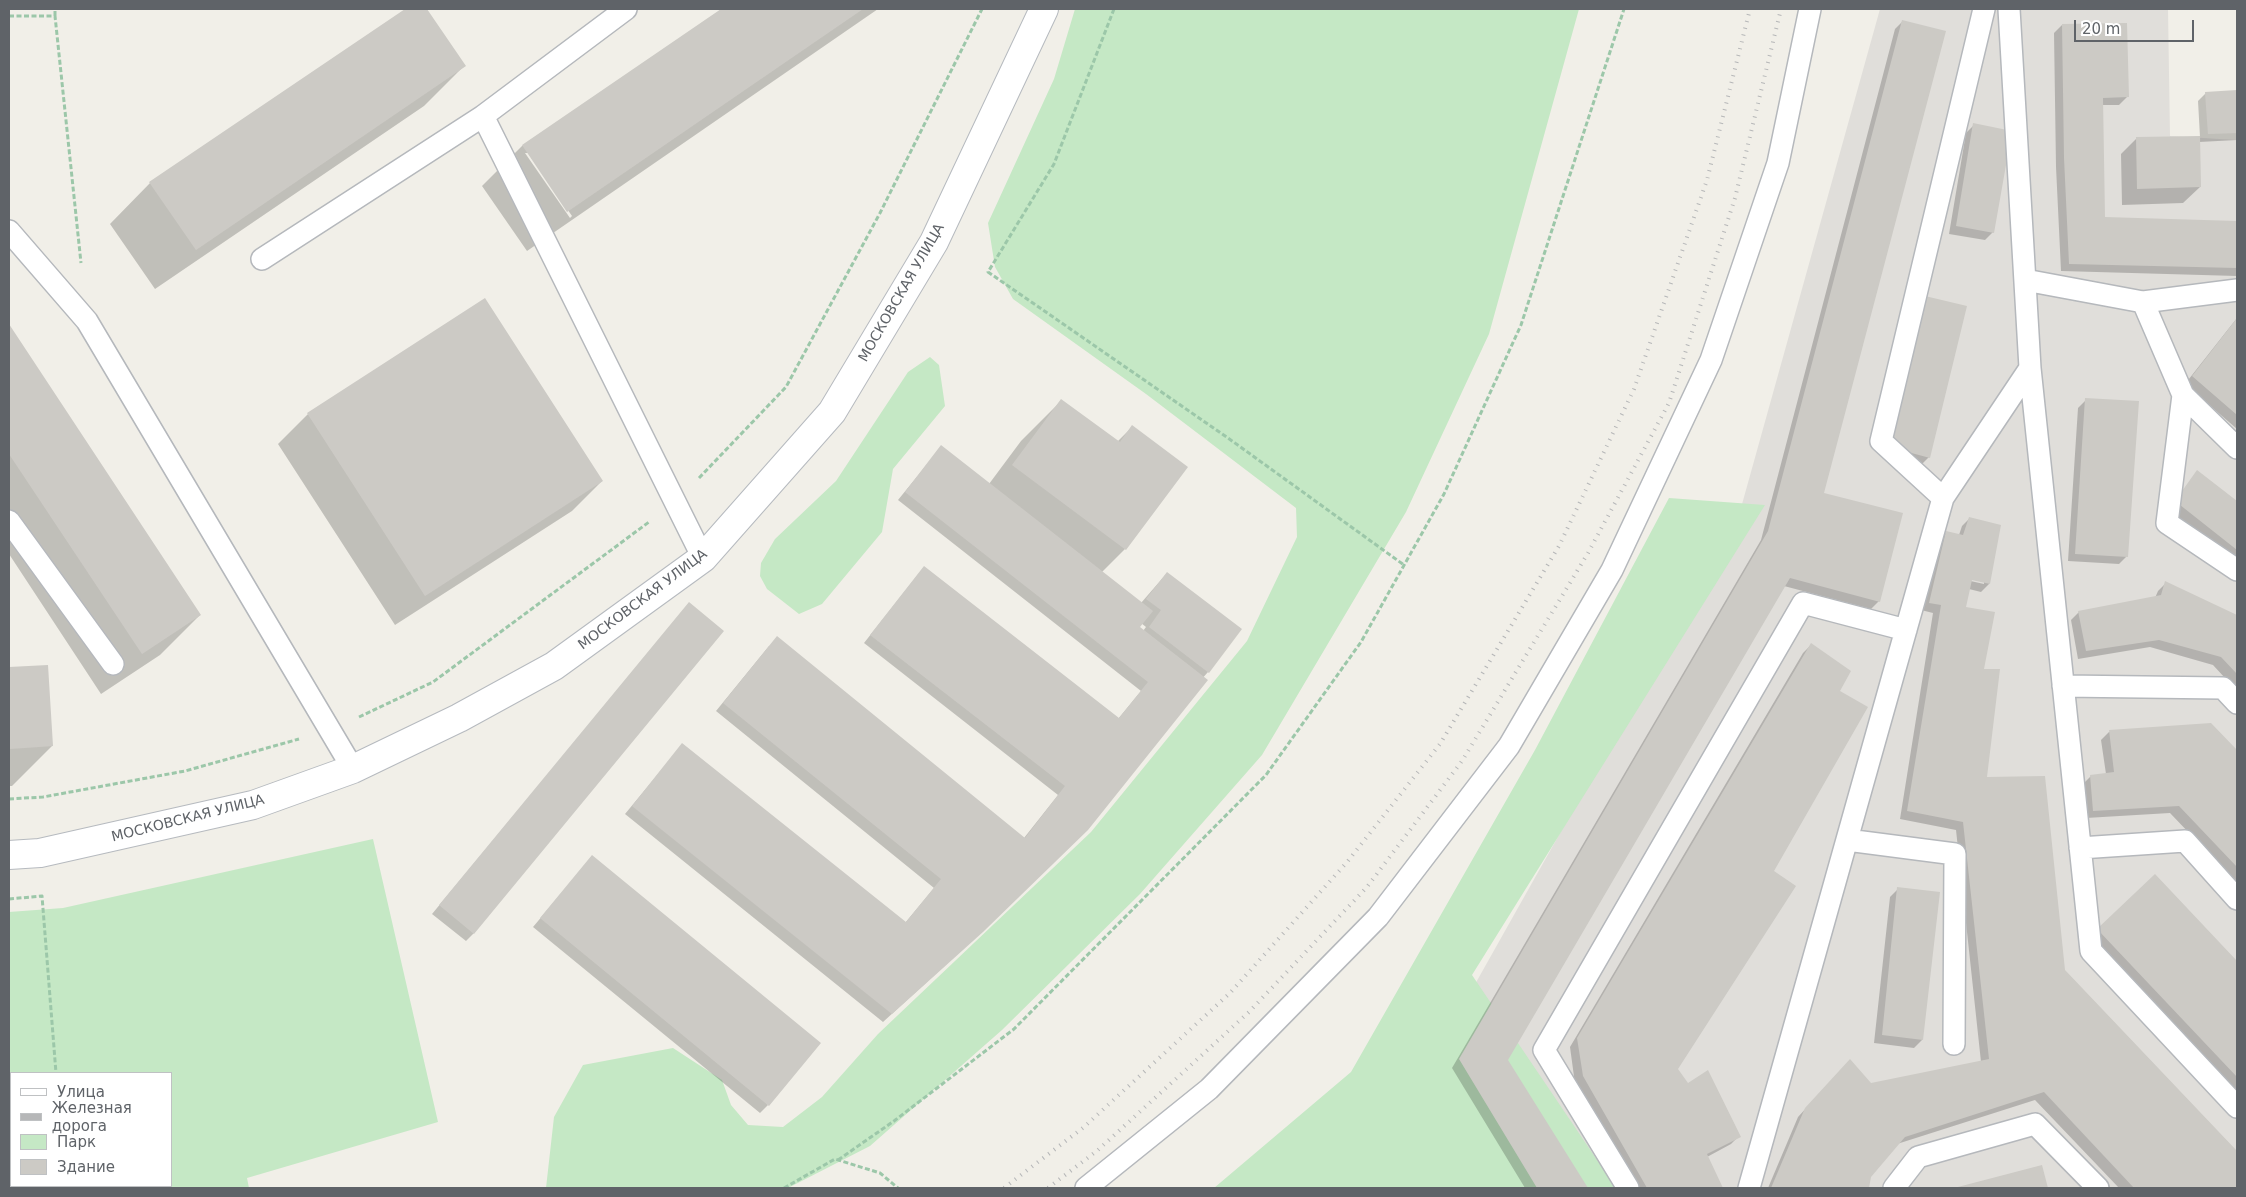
<!DOCTYPE html>
<html>
<head>
<meta charset="utf-8">
<style>
  body { margin:0 }
  #map { position:relative; width:2246px; height:1197px; overflow:hidden; background:#f1efe8; font-family:"DejaVu Sans",sans-serif }
  canvas { display:block }
  .frame { position:absolute; inset:0; border:10px solid #5f6368; pointer-events:none }
  .legend { position:absolute; left:10px; top:1072px; width:162px; height:115px; box-sizing:border-box; background:#fff; border:1px solid #bfc1c3; margin:0; padding:6px 9px; list-style:none; font-size:15px; color:#5f6368 }
  .legend li { display:flex; align-items:center; gap:10px; height:25px }
  .legend b { width:25px; border:1px solid #bfc1c3 }
  .scale { position:absolute; left:2074px; top:20px; width:120px; height:22px; box-sizing:border-box; border:2px solid #5f6368; border-top:0; padding-left:6px; font-size:15px; line-height:18px; white-space:nowrap; color:#5f6368; -webkit-text-stroke:4px #fff; paint-order:stroke }
</style>
</head>
<body>
<div id="map">
<canvas width="2246" height="1197"></canvas>
<div class="frame"></div>
<ul class="legend">
<li><b style="height:6px;background:#fff"></b>Улица</li>
<li><b style="height:6px;background:#b6b7b8"></b>Железная дорога</li>
<li><b style="height:14px;background:#c5e8c5"></b>Парк</li>
<li><b style="height:14px;background:#cccac5"></b>Здание</li>
</ul>
<div class="scale">20 m</div>
</div>
<script>
const context = document.querySelector('canvas').getContext('2d');
context.lineJoin = 'round';
function fill(path, color) { context.fillStyle = color; context.fill(path, 'evenodd'); }
const shape = rows => new Path2D(rows.map(r => 'M' + r).join(''));
function strokePath(path, color, width, dash) { context.strokeStyle = color; context.lineWidth = width; context.lineCap = dash ? 'butt' : 'round'; context.setLineDash(dash || []); context.stroke(path); }
function drawText(font, color, halo, rows, align = 'center') {
  context.font = font + ' "DejaVu Sans",sans-serif'; context.lineWidth = 4.5; context.setLineDash([]); context.textBaseline = 'middle'; context.strokeStyle = halo; context.fillStyle = color; for (const [text, x, y, turn = 0] of rows) {
    context.save(); context.translate(x, y); context.rotate((+turn || 0) * Math.PI / 180); context.textAlign = isNaN(turn) ? turn : align; if (halo) context.strokeText(text, 0, 0); context.fillText(text, 0, 0); context.restore();
  }
}
const industrial = shape([
  [1880,9,2168,9,2170,136,2237,140,2237,1188,1472,1188,1411,1098,1739,515]
]);
const green = shape([
  [1075,9,1579,9,1489,334,1406,512,1262,755,1140,894,1002,1030,870,1146,788,1188,546,1188,554,1117,583,1065,673,1048,722,1080,731,1105,748,1125,783,1127,822,1097,878,1034,1091,832,1247,641,1297,537,1296,508,1146,394,1013,299,995,267,988,223,1054,79],
  [930,357,939,365,945,406,893,469,882,532,822,604,799,614,767,589,760,576,761,563,775,539,836,481,908,372],
  [1669,498,1765,505,1472,975,1616,1188,1214,1188,1351,1072,1535,750],
  [373,839,438,1122,247,1178,249,1188,9,1188,9,912,63,908],
  [11,1073,171,1073,171,1186,11,1186]
]);
const shadow = shape([
  [408,9,425,9,464,66,424,106,155,289,110,224,150,183],
  [723,9,878,9,527,251,482,186,522,146],
  [525,153,528,153,572,216,570,218],
  [1903,21,1823,493,1879,601,1871,609,1784,586,1506,1060,1586,1188,1525,1188,1452,1068,1761,540,1895,29],
  [2062,25,2127,97,2119,105,2102,105,2104,219,2237,223,2237,276,2061,271,2056,167,2054,33],
  [2237,91,2237,140,2199,142,2200,187,2183,203,2122,205,2121,154,2137,138,2200,137,2198,101,2206,93],
  [1974,125,1993,232,1985,240,1949,234,1966,133],
  [1965,307,1929,457,1921,465,1882,455],
  [2237,318,2237,429,2185,384],
  [9,327,200,615,160,655,101,694,9,554],
  [2086,400,2127,556,2119,564,2068,561,2078,408],
  [1061,401,1117,442,1132,427,1125,549,1102,572,1141,603,1167,573,1241,629,1208,672,973,940,883,1022,625,814,682,745,905,923,934,888,716,711,769,646,1024,838,1058,795,864,643,924,567,1118,719,1141,691,898,500,941,447,989,484,1021,441],
  [1141,623,1146,627,1143,631,1138,627],
  [308,414,602,481,572,511,395,625,278,444],
  [2198,472,2237,503,2237,564,2168,510],
  [1970,518,2000,526,1989,584,1981,592,1969,589,1964,608,1982,670,1985,779,2064,970,2237,1152,2237,1188,2119,1188,2035,1100,1897,1144,1869,1177,1868,1188,1768,1188,1798,1117,1842,1069,1870,1085,1981,1062,1956,830,1900,819,1933,613,1921,610,1939,540,1947,532,1959,535,1962,526],
  [1966,578,1984,582,1984,584,1966,580],
  [2166,583,2237,617,2237,691,2213,665,2150,647,2078,659,2071,620,2079,612,2155,598,2158,591],
  [689,604,474,933,466,941,432,914],
  [1811,645,1838,692,1773,871,1676,1069,1687,1084,1739,1136,1731,1144,1707,1157,1721,1188,1635,1188,1575,1084,1570,1047,1803,653],
  [47,666,52,746,12,786,9,786,9,668],
  [2211,724,2237,752,2237,883,2170,813,2086,818,2083,784,2091,776,2106,774,2101,740,2109,732],
  [585,865,768,1105,760,1113,533,927],
  [2155,876,2237,963,2237,1093,2090,938],
  [1898,889,1922,1040,1914,1048,1874,1043,1890,897],
  [2041,1166,2047,1188,1957,1188]
]);
const building = shape([
  [405,9,427,9,466,66,196,250,149,182],
  [721,9,863,9,567,212,522,145],
  [1902,20,1946,31,1824,493,1903,513,1880,602,1790,578,1508,1060,1588,1188,1537,1188,1459,1059,1768,531],
  [2127,23,2129,97,2103,98,2105,217,2237,221,2237,268,2069,264,2064,158,2062,24],
  [2237,90,2237,133,2208,134,2205,92],
  [1973,123,2012,131,1994,233,1956,226],
  [2200,136,2201,187,2137,189,2136,137],
  [1925,296,1967,306,1930,458,1889,447],
  [485,298,603,481,425,596,307,413],
  [2237,318,2237,415,2192,376],
  [9,324,201,615,142,654,9,454],
  [2085,398,2139,401,2128,557,2075,554],
  [1061,399,1120,442,1132,425,1188,467,1126,550,1012,465],
  [941,445,1153,611,1140,627,1208,680,1088,830,983,932,892,1014,632,806,682,743,906,922,941,879,723,703,777,636,1025,838,1065,786,870,635,924,566,1119,718,1148,682,905,492],
  [2197,470,2237,501,2237,550,2175,501],
  [1969,517,2001,525,1990,584,1972,580,1966,607,1995,612,1984,669,2000,669,1987,777,2045,776,2065,970,2237,1151,2237,1188,2134,1188,2044,1092,1905,1137,1871,1177,1869,1188,1771,1188,1805,1108,1850,1059,1871,1083,1989,1059,1963,822,1907,811,1941,605,1929,603,1946,531,1963,535],
  [1167,572,1242,629,1209,673,1149,627,1161,610,1146,599],
  [2165,581,2237,615,2237,674,2221,657,2159,640,2086,651,2078,611,2161,595],
  [689,602,724,631,474,934,439,905],
  [1811,643,1851,671,1840,691,1868,707,1774,871,1796,886,1678,1069,1688,1083,1708,1070,1741,1137,1707,1154,1723,1188,1647,1188,1583,1076,1577,1038],
  [48,665,53,746,9,749,9,667],
  [2211,723,2237,750,2237,867,2179,806,2093,811,2090,775,2114,772,2109,730],
  [592,855,821,1043,769,1106,540,918],
  [2155,874,2237,961,2237,1077,2097,929],
  [1897,887,1940,892,1923,1040,1882,1035],
  [2042,1165,2048,1188,1954,1188]
]);
const path = shape([
  [1114,9,1054,164,988,272,1228,438,1404,565],
  [9,16,55,16,81,263],
  [55,16,55,9],
  [699,478,786,387,880,213,982,9],
  [359,717,433,682,649,522],
  [9,799,43,797,185,771,299,739],
  [9,899,42,896,56,1073],
  [838,1160,894,1121,1014,1029,1266,775,1361,642,1444,494,1521,325,1624,9],
  [74,1186,74,1188],
  [784,1188,835,1159,880,1173,898,1188]
]);
const lane = shape([
  [626,9,483,116,703,558],
  [9,231,87,321,353,769],
  [262,259,483,116],
  [2025,280,2143,302],
  [2030,368,2091,951,2237,1107],
  [2183,395,2143,302,2237,290],
  [2237,448,2183,395,2167,523,2237,570],
  [1943,498,1881,441,1984,9],
  [9,521,113,664],
  [2063,686,2223,688,2237,703],
  [1847,840,1955,854,1954,1044],
  [2080,848,2185,841,2237,899],
  [1086,1188,1209,1089,1378,917,1509,746,1612,570,1711,360,1778,163,1810,9],
  [1628,1188,1544,1050,1803,603,1906,630],
  [1749,1188,1943,498,2030,368,2009,9],
  [1894,1188,1918,1157,2035,1124,2098,1188]
]);
const secondary = shape([
  [9,855,40,853,253,805,353,769,459,718,554,666,703,558,832,412,934,242,1044,9]
]);
const rail = shape([
  [1004,1188,1084,1127,1230,993,1348,861,1440,744,1559,546,1634,389,1707,180,1750,9],
  [1048,1188,1098,1150,1249,1012,1367,887,1462,761,1588,553,1669,403,1735,198,1781,9]
]);
const streetNames = [
  ["МОСКОВСКАЯ УЛИЦА",902,293,-60],
  ["МОСКОВСКАЯ УЛИЦА",643,600,-37],
  ["МОСКОВСКАЯ УЛИЦА",188,819,-14]
];
fill(industrial, '#e0deda');
fill(green, '#c5e8c5');
fill(shadow, '#0003');
fill(building, '#cccac5');
strokePath(lane, '#b5b8bc', 24);
strokePath(secondary, '#b6babf', 30);
strokePath(path, '#9cc7a9', 3, [5, 2.5]);
strokePath(lane, '#fff', 21);
strokePath(secondary, '#fff', 28);
strokePath(rail, '#b6b7b8', 4, [1, 6]);
drawText('14px', '#5f6368', '#fff', streetNames);
</script>
</body>
</html>
